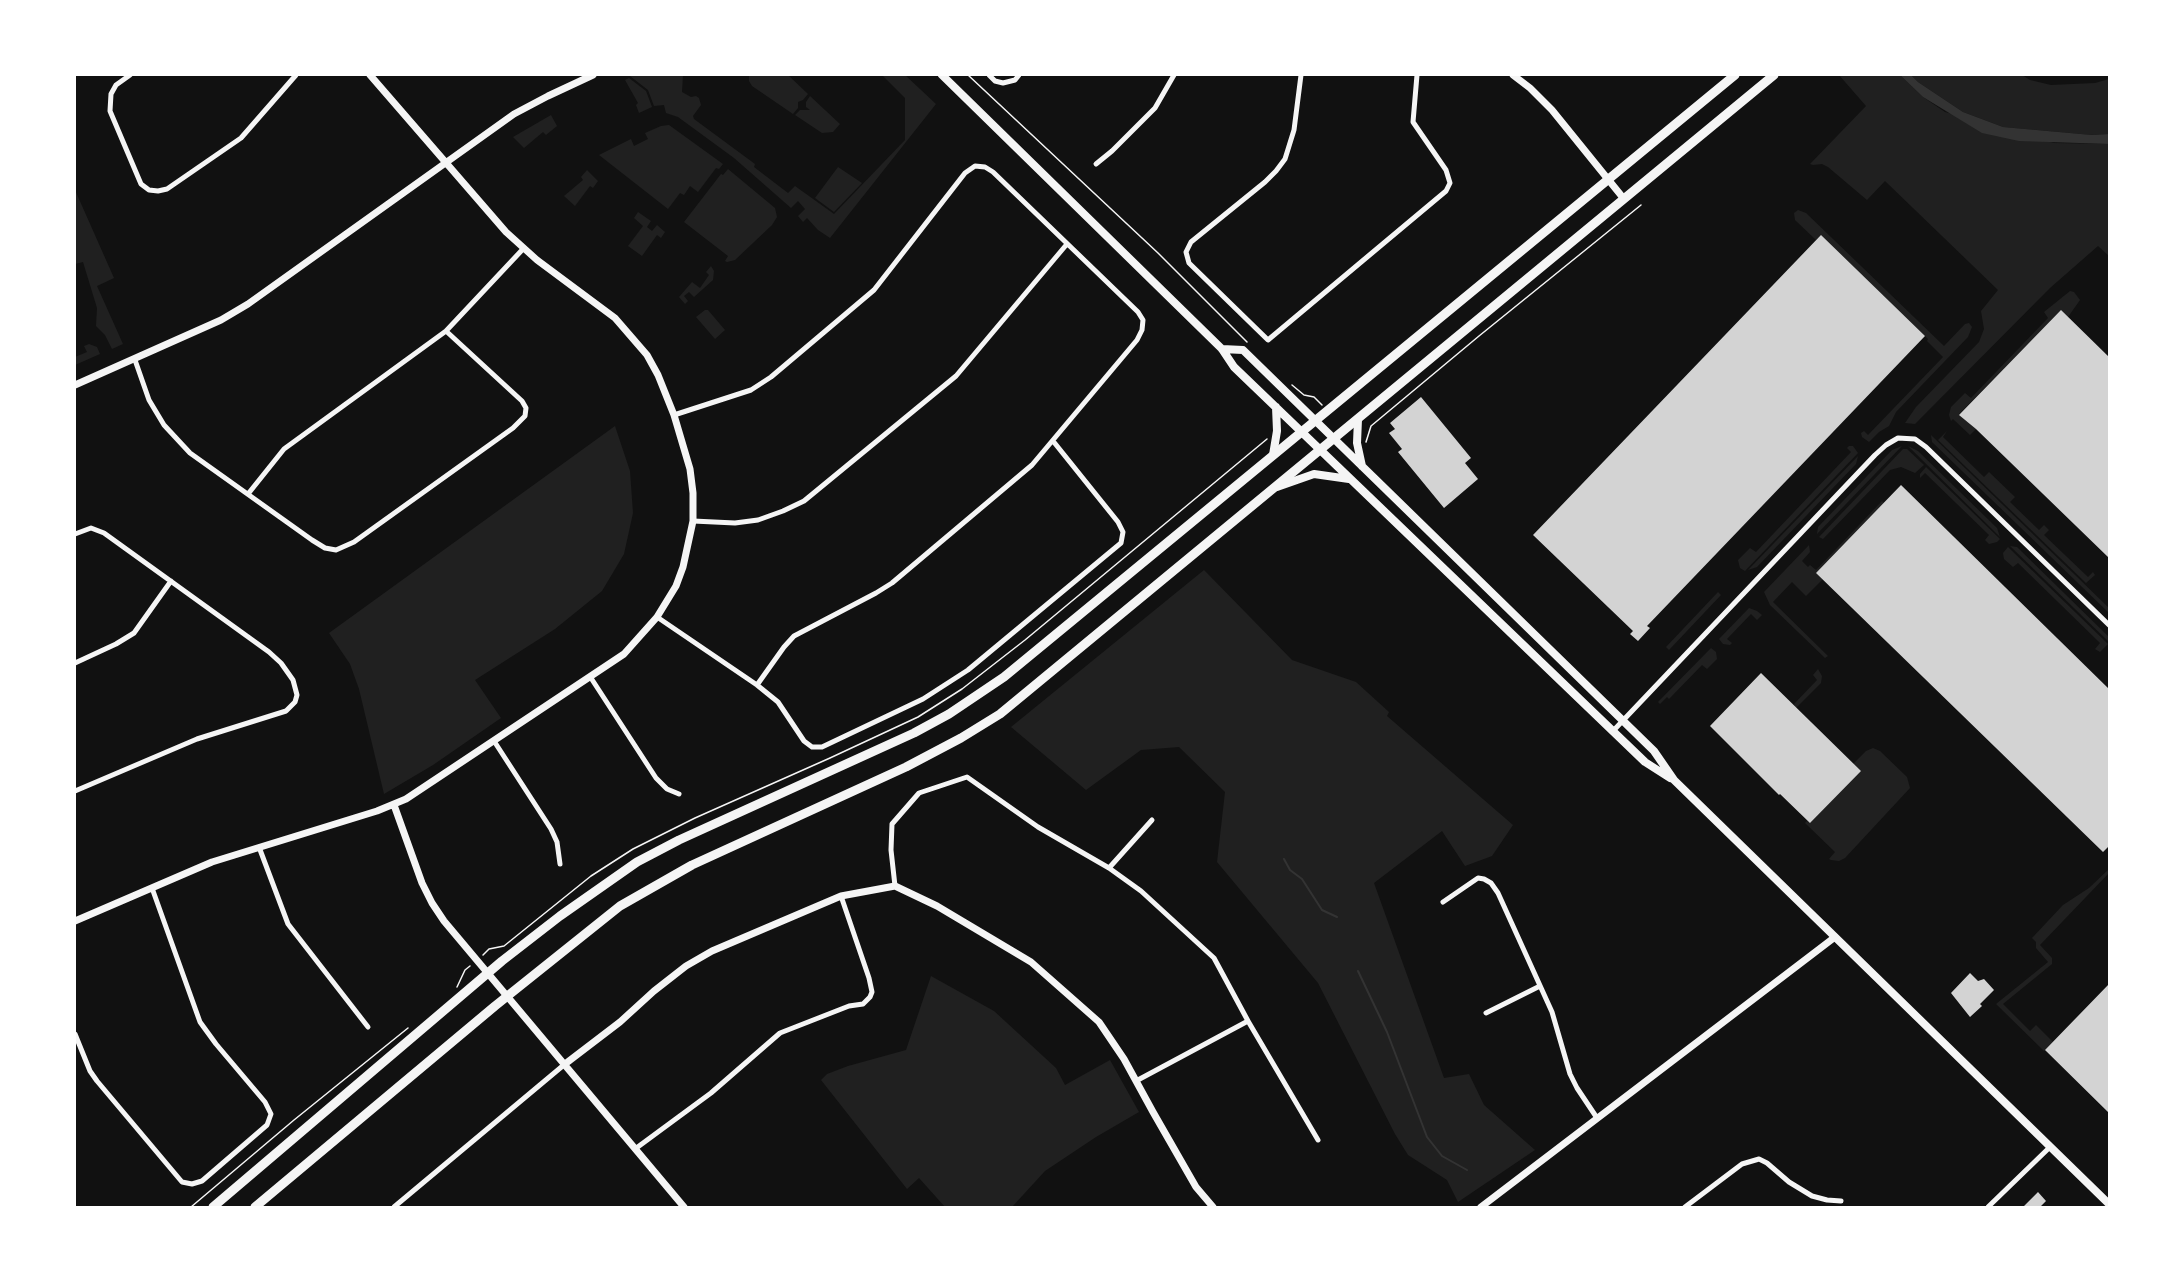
<!DOCTYPE html>
<html>
<head>
<meta charset="utf-8">
<style>
  body { margin:0 }
  #map { position:relative; width:2184px; height:1282px; overflow:hidden; background:#111; font-family:"Nunito Sans",sans-serif }
  canvas { display:block }
  .frame { position:absolute; inset:0; border:76px solid #fff; pointer-events:none }
</style>
</head>
<body>
<div id="map">
<canvas width="2184" height="1282"></canvas>
<div class="frame"></div>
</div>
<script>
const context = document.querySelector('canvas').getContext('2d');
context.lineJoin = 'round';
function fill(path, color) { context.fillStyle = color; context.fill(path, 'evenodd'); }
const shape = rows => new Path2D(rows.map(r => 'M' + r).join(''));
function strokePath(path, color, width, dash) { context.strokeStyle = color; context.lineWidth = width; context.lineCap = dash ? 'butt' : 'round'; context.setLineDash(dash || []); context.stroke(path); }
const green = shape([
  [633,75,683,75,682,92,691,97,696,96,699,98,701,105,693,116,694,119,755,164,754,167,788,193,795,186,834,214,905,140,905,98,882,75,905,75,936,104,830,238,818,230,807,218,803,222,798,216,805,209,798,201,791,208,734,158,678,117,666,113,664,105,654,106,648,90,630,76],
  [749,75,788,75,808,94,803,100,798,102,798,108,793,114,752,86,749,81],
  [1839,75,1900,75,1923,97,1945,112,2054,143,2109,144,2109,256,2098,246,2050,288,1915,424,1905,423,1916,407,1979,342,1984,329,1981,311,1998,290,1885,181,1867,200,1828,167,1822,164,1813,165,1810,164,1866,106],
  [1911,75,2022,75,2030,80,2051,85,2095,83,2109,79,2109,134,2092,135,2003,127,1963,112,1918,82],
  [629,78,646,91,652,107,639,113,636,105,638,103,625,80],
  [810,96,840,124,833,132,822,133,795,115,800,110,810,110,806,107,806,102],
  [551,115,557,126,546,135,543,132,524,148,513,137],
  [669,125,723,164,719,169,716,168,698,192,690,186,684,195,680,193,668,209,599,155,631,139,634,146,648,139,645,133,661,126],
  [838,167,862,183,834,212,815,198],
  [728,169,775,208,777,217,772,225,735,260,727,262,725,261,728,256,684,222,721,174,723,175],
  [587,170,598,181,593,188,590,186,575,206,564,196,583,180,581,177],
  [75,190,114,278,97,286,123,344,112,349,105,335,96,326,97,308,83,262,75,264],
  [1798,210,1806,213,1944,346,1965,324,1969,323,1972,327,1968,337,1896,412,1889,426,1879,432,1869,442,1862,437,1861,433,1864,431,1868,435,1943,357,1927,341,1928,339,1821,236,1816,240,1795,220,1794,213],
  [638,212,651,221,647,227,652,231,657,225,665,232,661,238,657,235,642,256,628,246,643,226,634,218],
  [711,266,714,271,713,280,694,297,689,292,684,296,688,301,685,304,679,297,692,282,700,288,709,275,706,272],
  [2070,291,2074,292,2080,300,2068,317,2061,311,1959,414,1976,429,1970,435,1953,419,1951,421,1949,415,1951,407,1965,393,1971,398,2048,318,2044,312],
  [705,310,708,310,725,330,715,339,696,317],
  [89,344,97,347,100,354,75,365,75,357,87,352,84,346],
  [615,426,630,471,633,513,624,554,602,591,555,629,475,680,501,718,433,765,384,794,359,689,350,664,329,633],
  [1947,431,1943,437,1984,477,1989,472,2015,497,2010,502,2039,530,2044,525,2049,530,2044,535,2088,577,2093,572,2095,575,2086,583,1938,440],
  [1931,435,2109,608,2109,613,1932,442],
  [1849,446,1853,446,1858,453,1745,571,1740,568,1738,560,1750,548,1756,552,1851,452,1847,448],
  [1902,446,1817,534,1818,527,1892,450],
  [1908,446,1918,451,1997,528,2000,537],
  [1903,449,1907,449,1924,465,1915,473,1901,467,1890,470,1823,539,1819,537],
  [1858,456,1856,464,1757,567,1748,570],
  [1926,467,2000,539,1997,542,1989,544,1985,540,1989,535,1925,473,1920,478,1920,474],
  [1882,501,1884,503,1816,573,1823,579,1806,596,1792,582,1773,602,1828,656,1825,658,1770,605,1764,592,1809,545,1810,552,1802,561,1808,567,1810,565,1816,570],
  [2010,546,2017,547,2109,637,2109,642],
  [2008,547,2108,644,2100,652,2095,649,2100,643,2018,563,2013,567,2004,559,2003,553],
  [1204,570,1292,660,1356,682,1389,712,1387,716,1513,825,1492,856,1465,866,1442,831,1374,883,1444,1078,1469,1074,1484,1105,1535,1150,1458,1202,1447,1180,1408,1155,1395,1134,1318,983,1217,862,1225,792,1179,747,1141,750,1086,790,1011,727],
  [1718,592,1721,595,1669,650,1666,647],
  [1749,608,1757,611,1762,615,1757,620,1751,614,1727,639,1732,643,1730,645,1723,644,1719,639],
  [1711,648,1716,652,1717,659,1707,669,1702,665,1669,699,1667,697,1660,704,1658,702],
  [1818,669,1822,676,1821,683,1796,708,1794,704,1817,680,1813,675],
  [1873,748,1880,751,1907,777,1910,788,1845,858,1839,861,1831,860,1829,859,1835,852,1805,823,1807,821,1810,823,1860,771,1853,764,1866,751],
  [2109,869,2109,873,2040,945,2052,958,2052,964,2003,1004,2030,1031,2036,1025,2053,1042,2044,1051,1996,1004,2048,962,2036,948,2036,942,2032,938,2063,905,2089,888],
  [931,976,994,1011,1056,1068,1065,1085,1110,1060,1139,1112,1096,1137,1045,1171,1012,1207,945,1207,919,1178,907,1189,821,1080,827,1074,848,1066,906,1050]
]);
const water = shape([
  [1900,75,1911,75,1918,82,1963,112,2003,127,2092,135,2109,134,2109,144,2019,141,1982,133,1923,97]
]);
const stream = shape([
  [1284,859,1290,870,1302,879,1322,910,1337,917],
  [1358,971,1387,1032,1427,1137,1442,1156,1467,1170]
]);
const building = shape([
  [1821,235,1925,336,1647,626,1650,628,1638,641,1630,634,1633,631,1533,535],
  [2061,310,2109,357,2109,558,1976,429,1959,415],
  [1421,397,1471,458,1465,463,1478,479,1444,508,1398,452,1402,449,1389,433,1395,429,1390,423],
  [1901,485,2109,689,2109,846,2103,852,1816,573],
  [1761,673,1861,771,1810,823,1780,794,1779,795,1710,726],
  [1970,973,1978,981,1984,979,1994,990,1980,1004,1982,1006,1970,1017,1951,993],
  [2109,984,2109,1113,2045,1050],
  [2038,1192,2046,1201,2040,1207,2023,1207]
]);
const path = shape([
  [968,75,1158,253,1247,342],
  [1292,385,1304,395,1314,397,1322,405],
  [1366,442,1371,426,1479,336,1641,205],
  [483,955,489,949,504,946,591,876,633,849,695,818,830,758,918,717,962,689,1025,640,1267,439],
  [457,987,465,970,470,966],
  [191,1207,294,1120,408,1028]
]);
const minor = shape([
  [130,75,116,85,111,94,110,111,141,184,149,190,158,191,167,189,241,138,296,75],
  [989,75,995,81,1003,83,1015,80,1019,75],
  [1301,75,1294,130,1285,159,1276,171,1265,182,1191,242,1186,252,1189,263,1268,340,1446,191,1450,183,1446,170,1413,122,1417,75],
  [1096,164,1112,151,1155,108,1174,75],
  [135,360,149,400,164,425,190,453,312,540,325,548,336,550,354,542,513,428,525,416,526,408,522,401,446,331],
  [674,415,751,390,771,377,874,290,965,173,975,166,985,167,993,172,1138,312,1143,320,1142,330,1137,340,1032,465,892,583,876,593,794,636,784,647,757,685],
  [248,494,284,449,446,331,523,249],
  [693,521,735,523,758,520,783,511,804,501,956,376,1067,244],
  [75,534,91,528,104,533,269,652,281,663,293,680,297,695,295,702,286,711,197,739,75,791],
  [657,617,757,685,778,702,804,741,812,747,822,747,923,699,968,670,1121,543,1123,532,1118,522,1053,441],
  [75,663,116,644,134,633,171,581],
  [591,678,656,778,667,789,679,794],
  [1613,731,1875,455,1886,445,1898,438,1915,439,1926,447,2109,625],
  [494,741,551,829,557,842,560,864],
  [259,847,288,924,368,1027],
  [1109,868,1152,820],
  [895,886,891,850,892,824,919,793,967,777,1038,827,1109,868,1141,891,1214,958,1248,1021,1318,1140],
  [1443,902,1478,878,1484,879,1491,883,1498,893,1552,1012,1570,1074,1577,1088,1597,1118],
  [1486,1013,1540,986],
  [75,1034,90,1071,97,1081,182,1182,192,1184,202,1181,267,1125,271,1114,265,1102,216,1044,200,1022,152,888],
  [1136,1081,1248,1021],
  [635,1149,711,1093,780,1033,849,1006,863,1004,870,997,872,992,869,978,841,896],
  [394,1207,565,1064],
  [1685,1207,1742,1164,1759,1159,1767,1163,1789,1182,1812,1196,1827,1200,1841,1201],
  [1988,1207,2050,1147]
]);
const tertiary = shape([
  [1513,75,1530,88,1552,110,1624,199],
  [75,385,221,320,248,304,514,114,548,96,593,75],
  [394,805,422,883,432,903,444,921,684,1207],
  [75,921,212,862,377,811,406,799,624,654,657,617,676,586,683,567,693,521,693,493,690,469,674,415,658,375,647,355,615,318,537,260,506,232,370,75],
  [565,1064,620,1022,654,991,686,966,712,951,841,896,895,886,937,906,1031,962,1099,1022,1124,1059,1153,1112,1196,1187,1213,1207],
  [1481,1207,1835,937]
]);
const secondary = shape([
  [942,75,1222,349,1234,367,1645,762,1670,778],
  [1222,349,1243,350,1654,751,1674,780,2109,1204],
  [1358,419,1357,443,1362,466],
  [1273,455,1277,431,1276,407],
  [1277,487,1314,474,1349,479]
]);
const primary = shape([
  [213,1207,502,961,560,916,637,862,679,840,914,733,949,714,1004,677,1735,75],
  [255,1207,495,1006,620,906,692,865,906,767,961,738,1000,714,1774,75]
]);
fill(green, '#202020');
fill(water, '#333');
strokePath(stream, '#333', 2);
fill(building, '#d3d3d3');
strokePath(path, '#f5f5f5', 1.5);
strokePath(minor, '#f5f5f5', 5);
strokePath(tertiary, '#f5f5f5', 7);
strokePath(secondary, '#f5f5f5', 8);
strokePath(primary, '#f5f5f5', 9);
</script>
</body>
</html>
